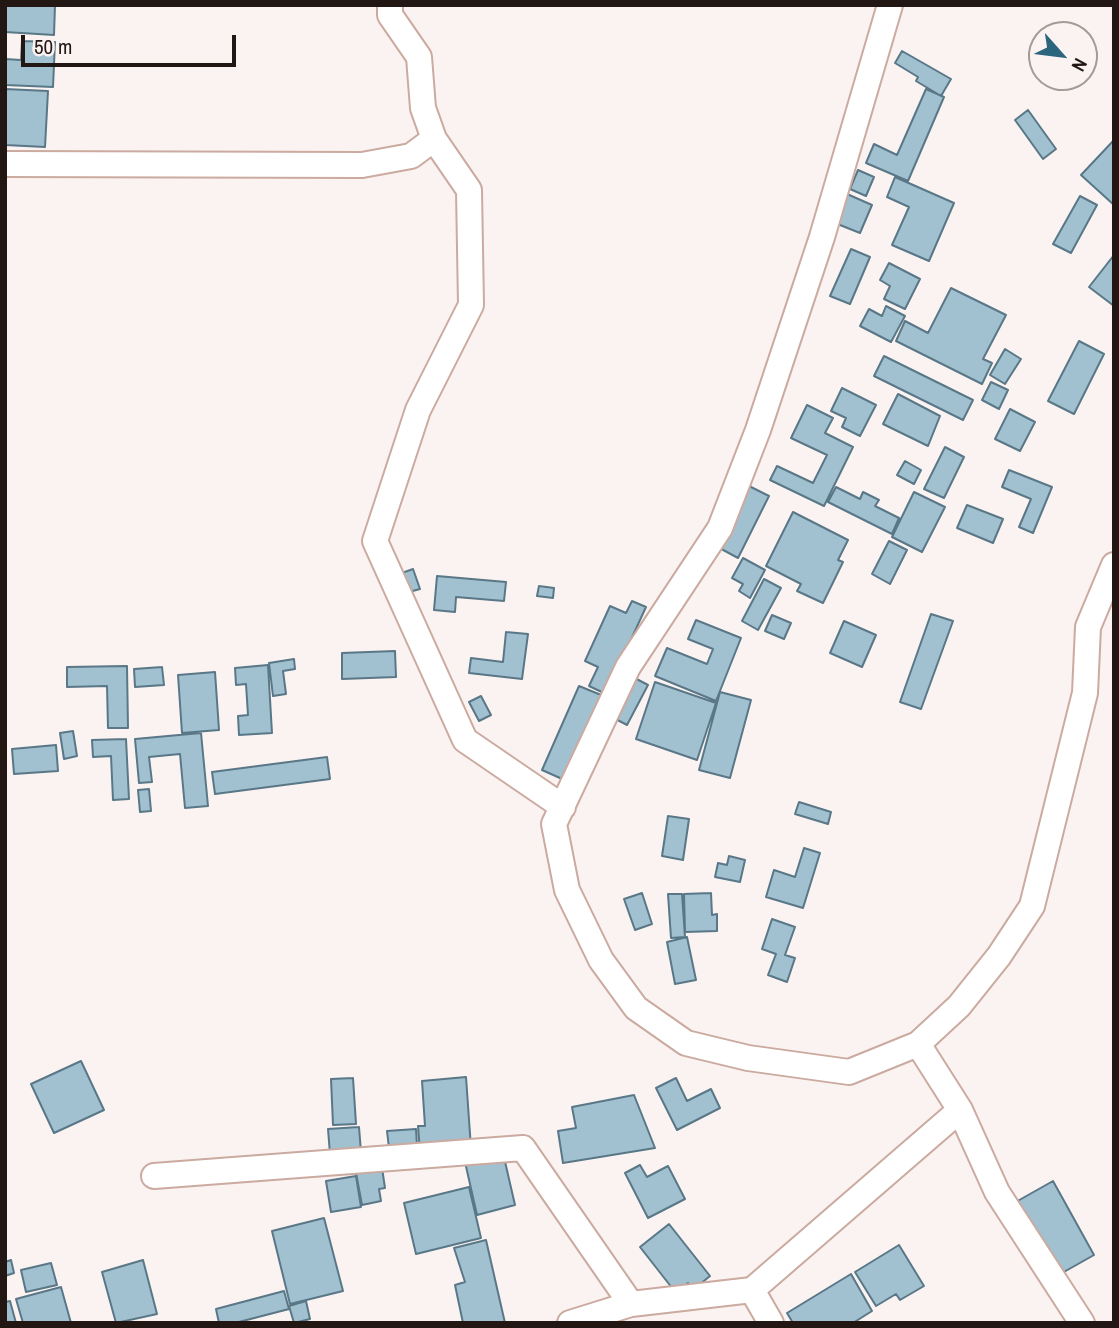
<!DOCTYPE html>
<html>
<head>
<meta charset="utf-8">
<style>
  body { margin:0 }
  #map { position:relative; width:1119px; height:1328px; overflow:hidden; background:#faf3f1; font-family:"Archivo Narrow",sans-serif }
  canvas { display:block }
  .frame { position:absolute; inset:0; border:7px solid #231714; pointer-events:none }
  .north { position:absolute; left:1028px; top:21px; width:70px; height:70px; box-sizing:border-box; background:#faf3f1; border:2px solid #a49b99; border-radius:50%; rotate:118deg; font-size:19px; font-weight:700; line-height:28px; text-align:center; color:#231714 }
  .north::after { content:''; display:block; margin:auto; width:24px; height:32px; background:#2c667e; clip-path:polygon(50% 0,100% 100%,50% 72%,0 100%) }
  .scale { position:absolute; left:21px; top:35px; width:215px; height:32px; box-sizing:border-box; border:4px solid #231714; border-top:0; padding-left:9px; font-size:21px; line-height:24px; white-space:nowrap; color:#231714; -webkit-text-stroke:5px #faf3f1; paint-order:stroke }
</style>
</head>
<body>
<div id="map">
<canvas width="1119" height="1328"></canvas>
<div class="frame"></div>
<div class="north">N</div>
<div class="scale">50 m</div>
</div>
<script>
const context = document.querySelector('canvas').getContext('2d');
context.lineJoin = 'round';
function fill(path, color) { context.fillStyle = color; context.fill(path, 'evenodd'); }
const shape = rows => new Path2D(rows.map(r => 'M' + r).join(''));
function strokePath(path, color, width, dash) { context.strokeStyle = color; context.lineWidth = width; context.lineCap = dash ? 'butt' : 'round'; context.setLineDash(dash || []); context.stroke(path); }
const building = shape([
  [5,5,55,5,54,35,5,32,5,5],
  [22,41,55,42,53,87,5,85,5,59,21,60,22,41],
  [902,51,951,79,941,96,916,81,918,77,895,63,902,51],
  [5,89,48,91,45,147,5,145,5,89],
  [926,89,944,97,908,181,866,163,874,144,897,155,926,89],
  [1028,110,1056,149,1043,159,1015,120,1028,110],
  [1114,140,1114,205,1081,175,1114,140],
  [858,170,874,177,866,196,850,189,858,170],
  [895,177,954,203,929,261,892,245,909,207,887,197,895,177],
  [847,194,872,205,860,233,835,223,847,194],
  [1080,196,1097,205,1071,253,1053,244,1080,196],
  [851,249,870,257,850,304,830,296,851,249],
  [1114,255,1114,306,1089,287,1114,255],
  [889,263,920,279,905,309,884,299,890,286,880,280,889,263],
  [951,288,1006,315,983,359,992,363,982,384,896,341,905,321,928,333,951,288],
  [886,306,905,316,891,342,860,326,869,309,882,316,886,306],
  [1079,341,1104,354,1074,414,1048,401,1079,341],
  [1005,349,1021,359,1005,384,990,375,1005,349],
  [884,356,973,400,963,420,874,376,884,356],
  [991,382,1008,390,999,409,982,400,991,382],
  [842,388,876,405,860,436,842,427,846,418,831,411,842,388],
  [898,394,940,416,928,446,883,424,898,394],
  [807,405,833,418,825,433,853,447,824,506,770,480,777,466,813,483,827,455,791,438,807,405],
  [1010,409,1035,422,1020,451,995,439,1010,409],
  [945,447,964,457,944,498,924,489,945,447],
  [905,461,921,470,914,484,897,475,905,461],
  [1009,470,1052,487,1033,533,1019,527,1031,499,1002,487,1009,470],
  [745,484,769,496,738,558,714,545,745,484],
  [836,487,860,499,863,492,879,500,875,506,899,518,892,534,828,502,836,487],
  [914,492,945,507,922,552,892,537,914,492],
  [967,505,1003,519,993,543,957,528,967,505],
  [793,512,848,540,838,560,843,562,823,603,797,591,801,584,766,566,793,512],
  [889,541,907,550,890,584,872,574,889,541],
  [743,558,765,570,750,598,739,591,743,584,732,578,743,558],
  [413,569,420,589,409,592,402,573,413,569],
  [437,576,506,582,504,601,456,597,455,612,434,610,437,576],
  [764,579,781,588,758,630,742,621,764,579],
  [539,586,554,588,553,598,537,596,539,586],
  [632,601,646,607,606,694,589,686,598,667,585,661,610,606,626,613,632,601],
  [931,614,953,621,921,709,900,702,931,614],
  [772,615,791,623,784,639,765,631,772,615],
  [696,620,741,638,716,701,655,676,667,648,707,664,713,649,688,639,696,620],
  [844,621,876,635,862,667,830,653,844,621],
  [506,632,528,634,522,679,469,673,471,658,503,662,506,632],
  [395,651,396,677,342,679,342,653,395,651],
  [294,659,295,669,283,671,286,694,273,696,269,663,294,659],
  [268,665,272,733,239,735,238,716,248,715,246,684,236,685,235,668,268,665],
  [127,666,128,728,108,728,107,686,67,687,67,667,127,666],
  [162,667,164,685,135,687,134,669,162,667],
  [215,672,219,730,182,733,178,675,215,672],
  [631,676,648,685,627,725,610,716,631,676],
  [655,682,716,703,697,760,636,739,655,682],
  [579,686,606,697,569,782,542,770,579,686],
  [720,692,751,700,730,778,699,770,720,692],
  [481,696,491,715,479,721,469,702,481,696],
  [73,731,77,756,64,759,60,733,73,731],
  [201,733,208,806,185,808,180,754,149,757,152,782,139,783,135,739,201,733],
  [126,739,129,799,113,800,111,756,93,757,92,740,126,739],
  [56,745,58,771,14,774,12,749,56,745],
  [327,757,330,779,215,794,212,772,327,757],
  [149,789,151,811,140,812,138,790,149,789],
  [799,802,831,812,828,824,795,814,799,802],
  [668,816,689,819,683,860,662,856,668,816],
  [804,848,820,853,803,908,766,897,774,870,795,877,804,848],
  [729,856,745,860,740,882,715,877,718,863,727,865,729,856],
  [642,893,652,924,635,930,624,899,642,893],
  [711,893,712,915,717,914,717,931,685,932,684,894,711,893],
  [668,894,682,894,685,937,671,938,668,894],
  [772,919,795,927,785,955,795,958,787,982,768,975,776,954,762,949,772,919],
  [687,937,696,980,675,984,667,942,687,937],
  [81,1061,104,1110,54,1133,31,1084,81,1061],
  [466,1077,471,1148,420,1152,418,1126,425,1126,422,1081,466,1077],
  [353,1078,356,1124,333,1125,331,1079,353,1078],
  [676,1078,687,1101,711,1089,720,1108,677,1130,656,1088,676,1078],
  [634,1095,655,1148,563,1163,558,1131,576,1128,572,1107,634,1095],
  [359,1127,361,1152,330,1154,328,1129,359,1127],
  [416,1129,417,1146,389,1148,387,1131,416,1129],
  [503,1153,515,1205,477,1215,465,1162,503,1153],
  [640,1165,647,1177,668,1166,685,1199,648,1218,625,1173,640,1165],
  [382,1168,385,1188,379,1189,381,1201,362,1205,356,1173,382,1168],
  [356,1176,361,1207,331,1212,326,1181,356,1176],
  [1053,1181,1094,1255,1055,1277,1014,1203,1053,1181],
  [469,1187,481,1238,416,1254,404,1203,469,1187],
  [324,1218,343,1291,290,1304,272,1231,324,1218],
  [669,1224,710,1276,693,1290,688,1283,676,1293,640,1247,669,1224],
  [486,1240,505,1323,463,1323,455,1285,465,1282,454,1248,486,1240],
  [899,1245,924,1286,900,1300,896,1294,876,1306,855,1272,899,1245],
  [11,1260,14,1273,5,1276,5,1262,11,1260],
  [143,1260,157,1314,116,1323,102,1272,143,1260],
  [51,1263,57,1285,26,1292,21,1270,51,1263],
  [851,1274,872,1311,853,1323,793,1323,787,1313,851,1274],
  [61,1287,71,1323,23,1323,16,1299,61,1287],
  [284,1291,289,1309,235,1323,219,1323,216,1309,284,1291],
  [10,1301,16,1323,5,1323,5,1302,10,1301],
  [306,1301,310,1319,294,1323,289,1306,306,1301]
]);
const minor = shape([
  [390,5,390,15,419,57,423,108,434,139,469,190,471,305,418,410,375,541,465,740,563,807],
  [890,5,822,237,758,430,720,528,628,667,554,824,567,890,601,960,636,1008,686,1043,748,1058,849,1072,918,1044,959,1006,999,956,1032,906,1085,693,1088,627,1114,565],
  [5,164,362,165,411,156,434,139],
  [918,1044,960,1110,997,1192,1082,1323],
  [154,1176,523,1148,631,1304],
  [752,1290,771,1323],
  [570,1323,631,1304,752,1290,960,1110]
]);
fill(building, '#a1c1d1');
strokePath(building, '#597786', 2);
strokePath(minor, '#cbaaa0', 28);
strokePath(minor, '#fff', 24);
</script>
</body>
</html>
